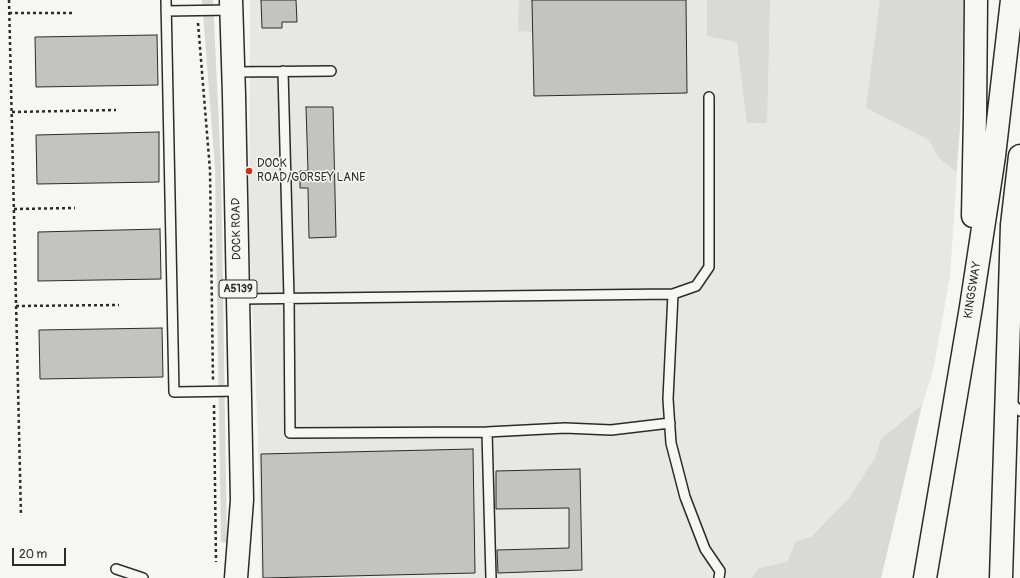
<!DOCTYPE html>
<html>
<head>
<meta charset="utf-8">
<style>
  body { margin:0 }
  #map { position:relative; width:1020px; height:578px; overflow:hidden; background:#f6f6f2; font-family:Pangolin,sans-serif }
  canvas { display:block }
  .scale { position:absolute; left:12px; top:548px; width:54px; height:18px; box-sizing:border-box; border:2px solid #2b2b2b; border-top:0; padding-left:5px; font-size:12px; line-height:14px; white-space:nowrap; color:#2b2b2b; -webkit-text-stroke:3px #f6f6f2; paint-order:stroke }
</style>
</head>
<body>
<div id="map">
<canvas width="1020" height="578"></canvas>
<div class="scale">20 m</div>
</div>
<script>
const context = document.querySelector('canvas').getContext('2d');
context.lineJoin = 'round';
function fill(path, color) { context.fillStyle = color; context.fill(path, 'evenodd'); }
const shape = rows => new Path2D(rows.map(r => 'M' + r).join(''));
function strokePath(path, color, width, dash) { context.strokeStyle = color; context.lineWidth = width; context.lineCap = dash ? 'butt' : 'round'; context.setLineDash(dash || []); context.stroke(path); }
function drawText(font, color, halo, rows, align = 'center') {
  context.font = font + ' Pangolin,sans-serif'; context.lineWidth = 3; context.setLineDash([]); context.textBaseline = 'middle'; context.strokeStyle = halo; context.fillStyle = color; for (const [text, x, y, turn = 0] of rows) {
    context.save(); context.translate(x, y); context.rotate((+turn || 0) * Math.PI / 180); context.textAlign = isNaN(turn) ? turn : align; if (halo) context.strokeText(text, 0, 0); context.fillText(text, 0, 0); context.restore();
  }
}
const built = shape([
  [250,0,964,0,960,128,950,276,933,371,922,405,881,578,261,578,258,436,249,235]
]);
const green = shape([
  [202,0,213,0,221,168,227,543,221,542,215,168],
  [519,0,532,0,533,32,518,31],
  [707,0,770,0,767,123,747,123,737,42,707,36],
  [880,0,964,0,960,128,956,172,939,158,929,140,866,108],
  [922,405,881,578,752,578,759,568,787,562,796,541,811,537,849,498,875,458,881,439]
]);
const building = shape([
  [261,0,296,0,297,22,282,22,282,28,262,28,261,0],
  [532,0,686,0,687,93,534,96,532,0],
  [157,35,158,85,36,87,35,37,157,35],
  [306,107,333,107,336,237,309,238,308,188,300,188,300,171,308,171,306,107],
  [159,132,159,182,37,184,36,135,159,132],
  [160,229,161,279,38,281,38,232,160,229],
  [162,328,163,377,40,379,39,330,162,328],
  [473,449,475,573,263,578,261,454,473,449],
  [580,469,582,570,498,573,497,550,569,548,569,508,496,509,496,471,580,469]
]);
const path = shape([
  [9,0,21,516],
  [9,13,72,13],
  [198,23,210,170,213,380],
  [12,112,116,110],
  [14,209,75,208],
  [16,306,119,305],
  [214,405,216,562]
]);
const service = shape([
  [166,0,174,392,240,391],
  [166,11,231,10],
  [283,71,289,298,290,433,487,432,565,428,611,430,670,423],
  [234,72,331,71],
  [673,294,668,399,671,443,685,497,705,549,720,571,719,578],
  [238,299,673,294,696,286,709,267,709,97],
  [1008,400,1020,411],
  [487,432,491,578],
  [116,569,143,578]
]);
const trunk = shape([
  [231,0,234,95,242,500,236,578],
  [973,216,975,115,976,0],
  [925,578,971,307,994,156,1012,0],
  [1001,578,1012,225,1020,156]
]);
const markers = [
  [249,171,4,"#c8321e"]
];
const shields = [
  [238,289,38]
];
const shieldNames = [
  ["A5139",238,289]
];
const poiNames = [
  ["DOCK",257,164],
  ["ROAD/GORSEY LANE",257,178]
];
const streetNames = [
  ["DOCK ROAD",237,229,-91],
  ["KINGSWAY",973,290,-81]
];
fill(built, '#e7e7e3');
fill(green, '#d9d9d5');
fill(building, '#c3c3c0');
strokePath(building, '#2b2b2b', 1);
strokePath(service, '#2b2b2b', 12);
strokePath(trunk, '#2b2b2b', 25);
strokePath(path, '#2b2b2b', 2.5, [3, 3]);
strokePath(service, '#f6f6f2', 9);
strokePath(trunk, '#f6f6f2', 22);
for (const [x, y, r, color] of markers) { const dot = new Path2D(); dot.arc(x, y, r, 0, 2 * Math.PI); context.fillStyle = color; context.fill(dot); strokePath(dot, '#f6f6f2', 1.5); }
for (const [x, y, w] of shields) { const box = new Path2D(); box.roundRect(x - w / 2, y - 9, w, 18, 3); context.fillStyle = '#f6f6f2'; context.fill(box); strokePath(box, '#2b2b2b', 1); }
drawText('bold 11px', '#2b2b2b', null, shieldNames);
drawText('12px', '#2b2b2b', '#f6f6f2', poiNames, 'left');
drawText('12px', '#2b2b2b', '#f6f6f2', streetNames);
</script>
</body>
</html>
